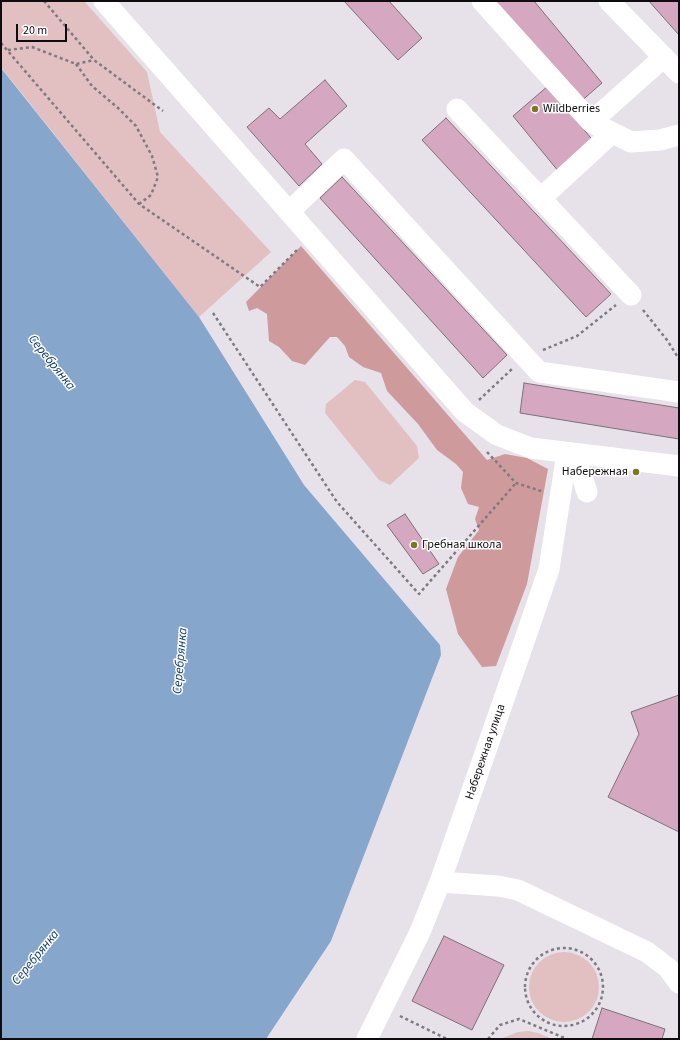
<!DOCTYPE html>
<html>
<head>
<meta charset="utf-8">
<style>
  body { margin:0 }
  #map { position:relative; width:680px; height:1040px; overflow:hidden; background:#e7e1ea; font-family:"Source Sans 3",sans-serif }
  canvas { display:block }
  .frame { position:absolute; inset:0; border:2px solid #0e0c0f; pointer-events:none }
  .scale { position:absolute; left:16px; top:24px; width:51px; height:18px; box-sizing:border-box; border:2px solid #0e0c0f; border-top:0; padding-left:5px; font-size:12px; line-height:14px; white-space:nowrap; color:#0e0c0f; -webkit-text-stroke:3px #fff; paint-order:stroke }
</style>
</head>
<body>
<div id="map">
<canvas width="680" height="1040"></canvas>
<div class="frame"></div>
<div class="scale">20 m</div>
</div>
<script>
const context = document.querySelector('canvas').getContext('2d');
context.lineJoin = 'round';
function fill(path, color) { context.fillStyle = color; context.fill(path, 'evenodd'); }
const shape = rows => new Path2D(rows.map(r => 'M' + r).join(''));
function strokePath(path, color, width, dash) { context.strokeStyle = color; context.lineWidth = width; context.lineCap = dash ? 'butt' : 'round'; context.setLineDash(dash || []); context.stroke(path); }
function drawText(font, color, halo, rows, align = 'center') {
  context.font = font + ' "Source Sans 3",sans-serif'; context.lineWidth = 3; context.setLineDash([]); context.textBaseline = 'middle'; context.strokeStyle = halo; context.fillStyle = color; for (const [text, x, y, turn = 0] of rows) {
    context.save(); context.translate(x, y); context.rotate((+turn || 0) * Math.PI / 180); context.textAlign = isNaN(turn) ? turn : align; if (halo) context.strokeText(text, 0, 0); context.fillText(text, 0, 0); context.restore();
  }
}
const green = shape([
  [1,1,84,1,147,72,160,132,271,252,199,317,1,67],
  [355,380,365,382,417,446,419,458,390,485,379,480,325,413,326,404],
  '529 987a35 35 0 1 1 70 0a35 35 0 1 1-70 0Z',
  [528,1031,538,1033,552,1039,500,1039,518,1032]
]);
const forest = shape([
  [301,246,487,460,505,454,527,458,548,469,527,584,496,666,482,667,458,634,446,589,458,557,479,530,475,519,479,507,468,504,461,488,463,472,456,464,437,450,418,424,387,391,381,373,363,367,349,357,345,346,337,337,330,337,305,365,292,361,279,347,269,341,267,314,257,308,249,311,246,302]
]);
const water = shape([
  [1,68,199,317,304,485,440,645,441,655,331,941,266,1039,1,1039]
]);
const building = shape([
  [344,1,389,1,422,38,398,60,344,1],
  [495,1,534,1,602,83,579,103,495,1],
  [649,1,679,1,679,35,655,8,649,1],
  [325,80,347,106,305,144,322,164,299,186,247,127,269,108,280,119,325,80],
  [548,86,595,143,559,172,513,116,548,86],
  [446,118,611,294,586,317,422,140,446,118],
  [342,177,507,355,483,378,320,198,342,177],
  [524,383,679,408,679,439,520,413,524,383],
  [405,514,439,564,423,574,387,525,405,514],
  [679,695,679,832,608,797,639,734,631,712,679,695],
  [444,936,504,965,472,1030,412,1001,444,936],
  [602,1008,665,1029,662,1039,592,1039,602,1008]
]);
const path = shape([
  [44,1,94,60,163,111],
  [1,43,139,204,260,287,297,250],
  [8,50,32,47,76,64,94,60],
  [76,64,92,86,118,108,136,126,152,156,158,177,151,195,139,204],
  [643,310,667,340,679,359],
  [213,313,337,502,419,594,516,483],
  [543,350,577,336,616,305],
  [479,400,512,369],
  [487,452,516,483,544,492],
  '525 987a39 39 0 1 1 78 0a39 39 0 1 1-78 0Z',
  [400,1016,447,1039],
  [488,1039,500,1025,519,1019,567,1039]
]);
const minor = shape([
  [104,1,465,412,497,435,531,448,679,466],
  [482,1,591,122,631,142,660,140,679,135],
  [609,1,679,73],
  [457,109,631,295],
  [591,122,664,57],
  [541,198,612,133],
  [289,212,344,159,539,372,679,392],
  [567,453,581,473,587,492],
  [440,882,498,886,518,890,647,952,668,968,679,983],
  [367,1039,420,932,440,882,526,636,549,569,567,453]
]);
const markers = [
  [535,109,4,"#7b781e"],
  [636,472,4,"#7b781e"],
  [414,545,4,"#7b781e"]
];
const poiNames = [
  ["Wildberries",543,109],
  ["Набережная",628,472,"right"],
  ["Гребная школа",422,545]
];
const streetNames = [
  ["Набережная улица",486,752,-71]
];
const waterNames = [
  ["Серебрянка",51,363,51],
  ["Серебрянка",181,661,-85],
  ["Серебрянка",36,958,-51]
];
fill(green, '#e2bfc1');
fill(forest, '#cf9a9c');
fill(water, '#87a6cb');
fill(building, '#d5a7c0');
strokePath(building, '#7b7276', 1);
strokePath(path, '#7e7a80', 2.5, [3, 3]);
strokePath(minor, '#fff', 21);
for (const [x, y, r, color] of markers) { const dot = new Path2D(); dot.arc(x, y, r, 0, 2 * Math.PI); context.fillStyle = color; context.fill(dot); strokePath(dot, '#fff', 1.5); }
drawText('12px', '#0e0c0f', '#fff', poiNames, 'left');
drawText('12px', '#0e0c0f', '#fff', streetNames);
drawText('italic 13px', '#0b3967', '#fff', waterNames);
</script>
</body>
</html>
